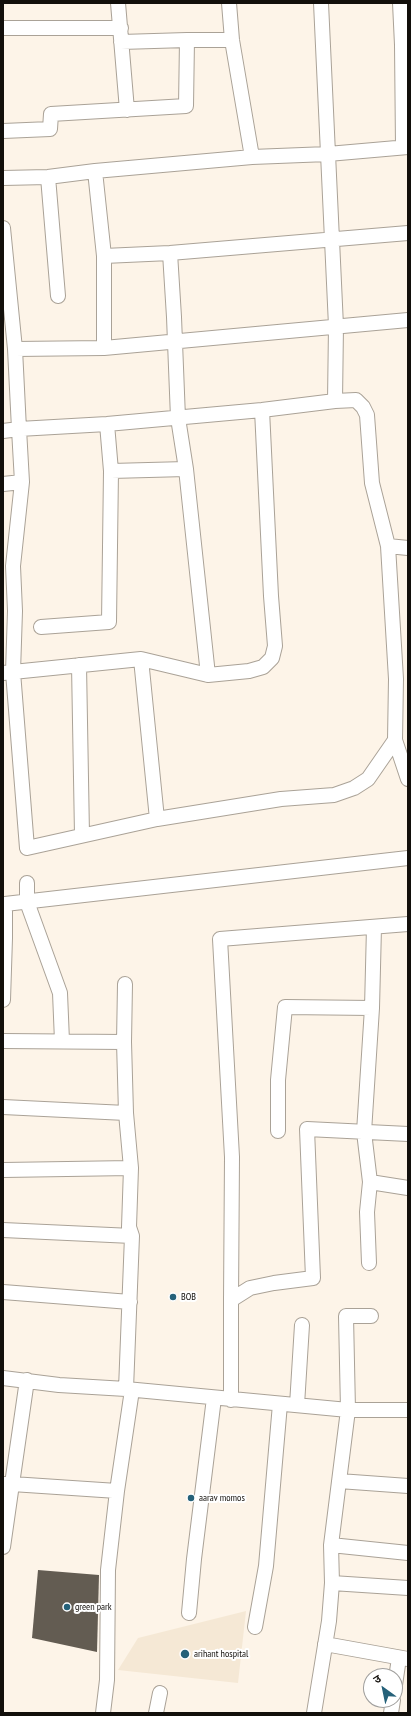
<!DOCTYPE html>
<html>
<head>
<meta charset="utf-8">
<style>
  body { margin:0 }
  #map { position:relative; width:411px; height:1716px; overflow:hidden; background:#fdf4e8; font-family:"PT Sans Narrow","Noto Sans Devanagari",sans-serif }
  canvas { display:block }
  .frame { position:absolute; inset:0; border:4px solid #120f0b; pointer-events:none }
  .north { position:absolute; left:363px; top:1668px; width:40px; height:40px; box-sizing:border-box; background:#fff; border:1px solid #a09f9d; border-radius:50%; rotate:327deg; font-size:11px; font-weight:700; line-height:16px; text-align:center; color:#120f0b }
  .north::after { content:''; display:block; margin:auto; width:14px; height:18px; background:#256179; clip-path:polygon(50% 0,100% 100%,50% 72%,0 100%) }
</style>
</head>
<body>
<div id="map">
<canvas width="411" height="1716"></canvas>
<div class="frame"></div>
<div class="north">उ</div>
</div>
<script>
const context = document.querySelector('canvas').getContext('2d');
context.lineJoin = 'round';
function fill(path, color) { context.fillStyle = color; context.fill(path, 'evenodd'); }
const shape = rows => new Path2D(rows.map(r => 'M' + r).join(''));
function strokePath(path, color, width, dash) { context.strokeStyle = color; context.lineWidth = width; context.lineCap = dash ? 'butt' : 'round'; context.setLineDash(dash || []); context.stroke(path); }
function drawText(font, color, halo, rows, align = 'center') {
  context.font = font + ' "PT Sans Narrow",sans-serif'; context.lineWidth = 4; context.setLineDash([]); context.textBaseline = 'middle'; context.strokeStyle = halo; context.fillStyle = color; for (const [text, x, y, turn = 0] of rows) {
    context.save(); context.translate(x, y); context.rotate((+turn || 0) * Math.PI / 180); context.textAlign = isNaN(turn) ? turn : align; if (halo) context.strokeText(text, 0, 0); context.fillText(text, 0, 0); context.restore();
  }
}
const built = shape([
  [246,1611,238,1683,118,1670,138,1638]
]);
const building = shape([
  [38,1570,99,1575,97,1652,32,1638]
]);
const street = shape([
  [118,3,127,110],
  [229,3,232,40,252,157],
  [321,3,336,326,335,401],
  [400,3,402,45,403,147],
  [3,28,121,28],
  [187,40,232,40],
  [3,131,50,129,51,114,186,106,187,40,121,42],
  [95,171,104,256,104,348],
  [48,177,58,296],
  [3,178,48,177,95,171,252,157,328,154,408,147],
  [3,228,15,349,19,429,3,431],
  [170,253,174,317,178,418,186,469,208,675],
  [104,256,170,253,408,233],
  [15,349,104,348,408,320],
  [111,471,186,469],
  [3,484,22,482],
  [388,546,408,548],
  [41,627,109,622,111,471,107,424],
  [141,659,157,819],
  [79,665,82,835],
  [3,673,141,659,208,675,249,671,263,667,272,658,275,646,271,596,262,410],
  [395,740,368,779,354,788,334,795,281,799,157,819,27,848,13,672,15,611,13,566,22,482,19,429,107,424,262,410,335,401,356,400,363,407,367,415,372,483,388,546,396,679,395,740,408,779],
  [27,883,27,902,60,993,62,1041],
  [3,938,5,938,5,904,408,858],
  [3,1000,5,938],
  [3,1041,124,1042,126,1113,131,1168,129,1227,132,1236,126,1389],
  [124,1042,125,984],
  [3,1107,126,1113],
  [278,1131,278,1080,285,1007,372,1008],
  [3,1170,131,1168],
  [370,1182,408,1188],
  [3,1230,132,1236],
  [369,1263,367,1212,370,1182,364,1132,372,1008,374,927],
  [3,1292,130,1302],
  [231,1300,232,1157,220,939,408,924],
  [3,1378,59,1385,126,1389,348,1410,408,1410],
  [231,1400,231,1300,250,1288,274,1283,313,1278,307,1129,408,1134],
  [297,1405,302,1325],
  [339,1481,408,1486],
  [3,1484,12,1484,27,1380],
  [331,1545,408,1553],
  [3,1547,12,1484,117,1491,132,1390],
  [332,1583,408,1588],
  [189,1613,194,1559,214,1398],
  [255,1627,266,1566,280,1404],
  [325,1644,408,1659],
  [395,1685,399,1658],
  [103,1713,107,1680,108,1570,117,1491],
  [156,1713,160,1693],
  [314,1713,329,1621,332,1583,331,1545,348,1410,346,1316,371,1316],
  [391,1713,393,1700]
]);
const markers = [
  [173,1297,4,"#256179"],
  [191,1498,4,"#256179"],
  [67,1607,4,"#256179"],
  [185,1654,5,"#256179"]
];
const poiNames = [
  ["BOB",181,1297],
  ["aarav momos",199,1498],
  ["green park",75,1607],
  ["arihant hospital",194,1654]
];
fill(built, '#f5e8d5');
fill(building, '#635c52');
strokePath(street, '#aaa297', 16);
strokePath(street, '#fff', 14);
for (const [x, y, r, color] of markers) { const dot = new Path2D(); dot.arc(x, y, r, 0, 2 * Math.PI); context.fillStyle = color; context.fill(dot); strokePath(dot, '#fff', 1.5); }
drawText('10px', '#120f0b', '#fff', poiNames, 'left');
</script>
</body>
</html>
